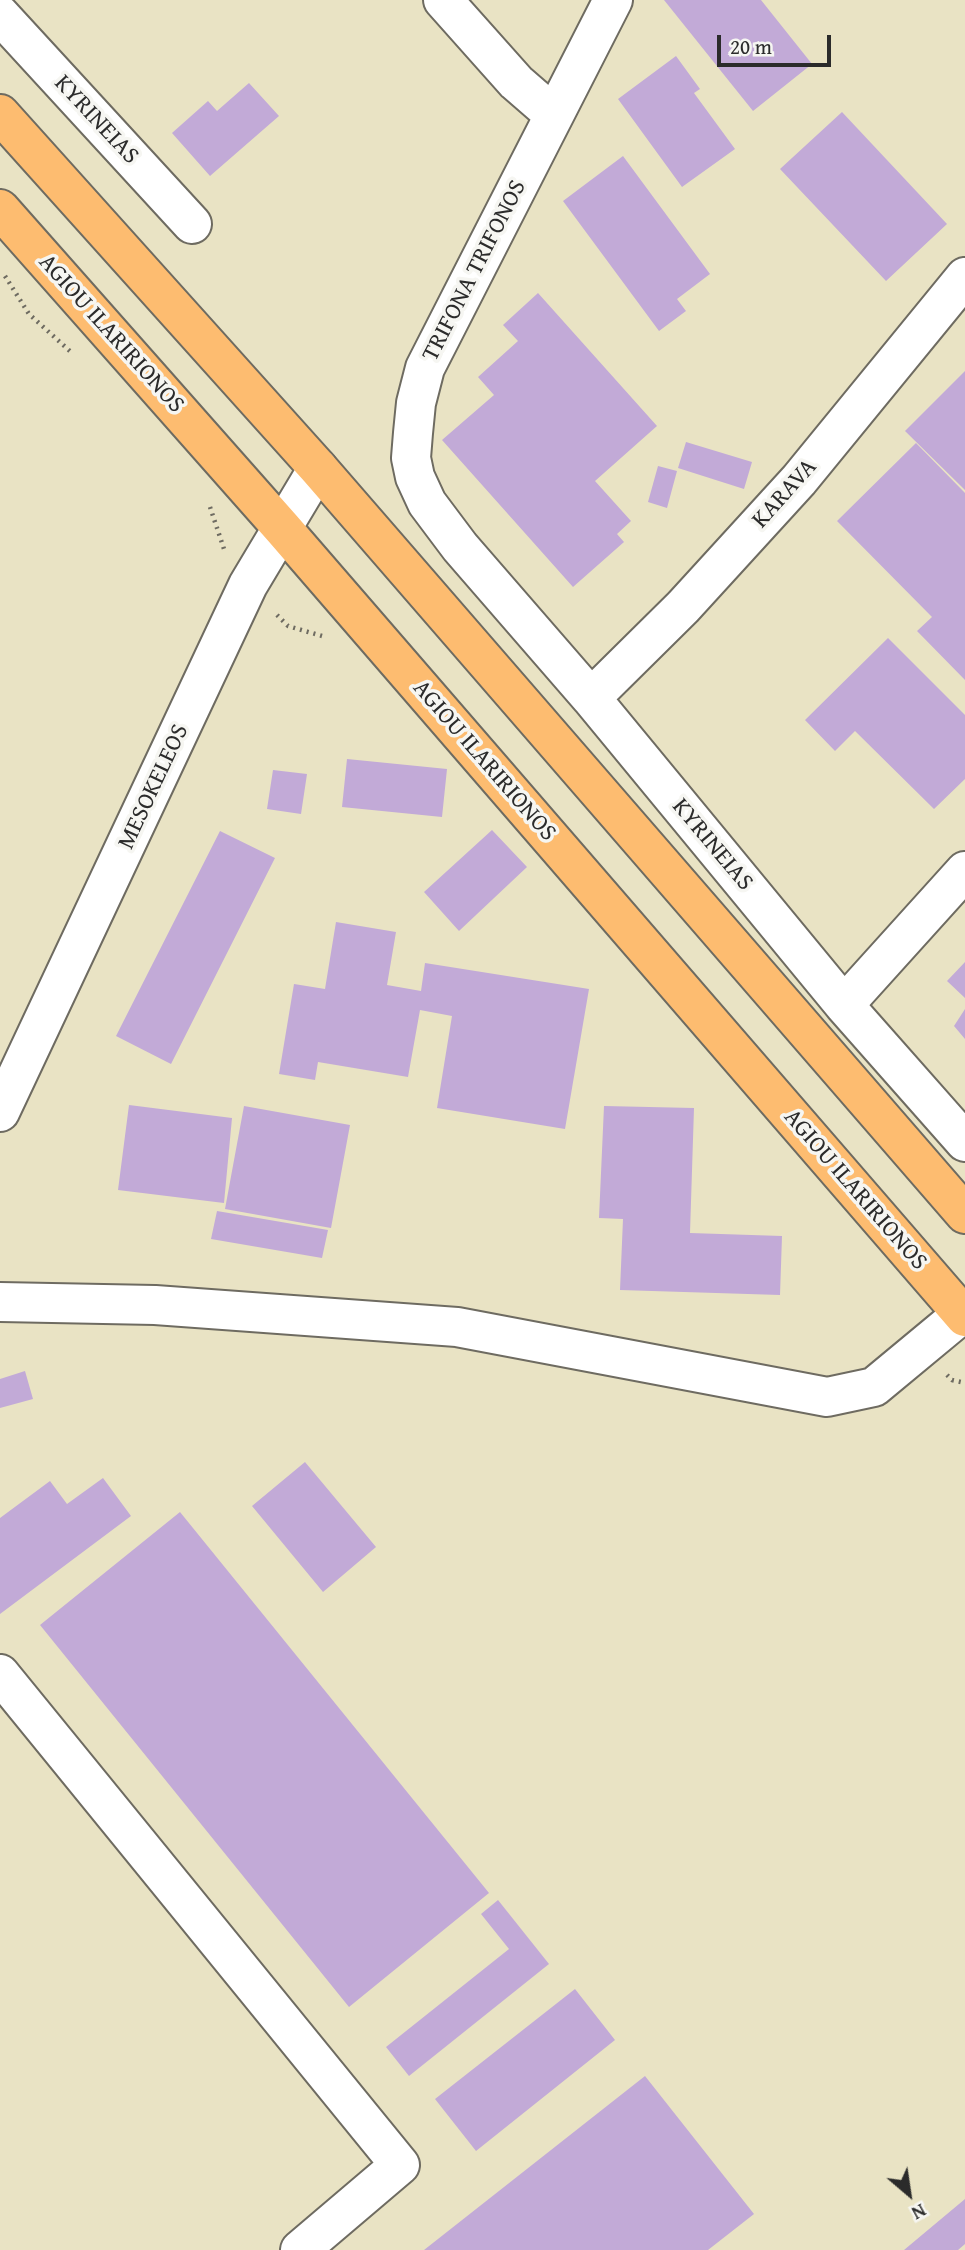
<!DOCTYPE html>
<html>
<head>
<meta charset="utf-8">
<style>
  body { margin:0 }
  #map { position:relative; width:965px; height:2250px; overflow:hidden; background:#e9e3c4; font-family:"Gentium Book Plus",serif }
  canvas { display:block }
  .north { position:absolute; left:874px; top:2159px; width:70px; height:70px; -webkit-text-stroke:5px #f6f6f2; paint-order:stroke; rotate:151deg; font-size:19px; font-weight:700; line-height:28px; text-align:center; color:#2b2b2b }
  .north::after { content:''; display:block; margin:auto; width:24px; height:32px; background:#2b2b2b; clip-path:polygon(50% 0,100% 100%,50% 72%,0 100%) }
  .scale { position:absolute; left:717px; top:35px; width:114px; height:32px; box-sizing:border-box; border:4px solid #2b2b2b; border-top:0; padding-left:9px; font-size:21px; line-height:24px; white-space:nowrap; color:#2b2b2b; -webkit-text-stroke:5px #f6f6f2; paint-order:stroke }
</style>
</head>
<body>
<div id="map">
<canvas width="965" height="2250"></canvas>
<div class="north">N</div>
<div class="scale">20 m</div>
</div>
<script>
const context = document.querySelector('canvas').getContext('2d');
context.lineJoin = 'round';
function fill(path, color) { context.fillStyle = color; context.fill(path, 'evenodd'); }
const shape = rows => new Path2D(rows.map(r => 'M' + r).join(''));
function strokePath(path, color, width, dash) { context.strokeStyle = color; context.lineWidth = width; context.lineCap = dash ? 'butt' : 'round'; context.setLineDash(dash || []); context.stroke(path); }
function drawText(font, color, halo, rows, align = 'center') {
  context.font = font + ' "Gentium Book Plus",serif'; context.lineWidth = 7; context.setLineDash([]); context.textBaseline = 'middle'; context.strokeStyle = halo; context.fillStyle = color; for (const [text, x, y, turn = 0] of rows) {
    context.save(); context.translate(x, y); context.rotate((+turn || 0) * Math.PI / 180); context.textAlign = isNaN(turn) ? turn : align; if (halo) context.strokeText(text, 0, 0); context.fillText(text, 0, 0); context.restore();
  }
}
const building = shape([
  [664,0,761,0,812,64,753,111],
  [676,56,700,89,694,93,735,149,682,187,618,99],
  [249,83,279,116,210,176,172,133,208,101,217,111],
  [842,112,947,224,886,281,780,169],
  [623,156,710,274,677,299,686,311,659,331,563,201],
  [538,293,657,426,595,481,631,521,617,534,624,542,573,587,442,440,494,395,478,377,518,341,503,325],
  [965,371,965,490,905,431],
  [686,442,752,462,744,489,678,468],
  [916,443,965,493,965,680,917,631,932,617,837,521],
  [658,466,677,471,667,508,648,502],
  [888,638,965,715,965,779,934,809,855,731,835,751,805,720],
  [347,759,447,769,442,817,342,807],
  [273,770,307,774,301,814,267,809],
  [492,830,527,867,459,931,424,892],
  [220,831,275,858,171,1064,116,1036],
  [336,922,396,932,387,985,421,991,425,963,589,989,565,1129,437,1108,452,1016,420,1010,408,1077,318,1062,315,1080,279,1074,294,984,325,989],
  [965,962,965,998,947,981],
  [965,1009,965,1039,954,1026],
  [129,1105,232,1118,224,1203,118,1190],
  [244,1106,350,1125,331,1228,225,1209],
  [604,1106,694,1108,690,1233,782,1236,780,1295,620,1290,623,1219,599,1218],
  [217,1211,328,1230,322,1258,211,1239],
  [25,1371,33,1399,0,1408,0,1379],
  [305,1462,376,1547,323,1592,252,1506],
  [103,1478,131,1516,0,1614,0,1518,50,1481,67,1504],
  [180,1512,489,1893,349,2007,40,1625],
  [498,1900,549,1964,409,2076,386,2047,509,1949,481,1914],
  [575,1989,615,2040,476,2151,435,2099],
  [645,2076,754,2214,708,2250,424,2250],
  [965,2199,965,2244,958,2250,904,2250]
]);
const path = shape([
  [5,276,29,314,72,353],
  [210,507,224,549],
  [277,615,288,626,322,636],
  [947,1375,952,1380,965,1383]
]);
const minor = shape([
  [443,0,516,82,554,115],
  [613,0,425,368,416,403,413,433,411,458,415,477,427,503,460,547,591,698,844,1005,965,1142],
  [0,15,192,224],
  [591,698,683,607,799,480,965,277],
  [844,1005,965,871],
  [0,1112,248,585,318,468],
  [0,1302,155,1305,457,1327,827,1397,874,1387,962,1314],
  [0,1674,400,2165,300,2250]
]);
const major = shape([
  [0,114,318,468,965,1214],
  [0,209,283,529,965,1317]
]);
const streetNames = [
  ["KYRINEIAS",96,120,47],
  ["TRIFONA TRIFONOS",475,271,-63],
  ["AGIOU ILARIRIONOS",111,334,48],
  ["KARAVA",785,494,-48],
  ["AGIOU ILARIRIONOS",484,761,49],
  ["MESOKELEOS",154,787,-65],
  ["KYRINEIAS",712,845,50],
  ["AGIOU ILARIRIONOS",855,1190,49]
];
fill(building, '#c2aad7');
strokePath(minor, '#6e6b61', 42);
strokePath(major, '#6e6b61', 42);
strokePath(path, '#6e6b61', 4.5, [2, 5]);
strokePath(minor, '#fff', 38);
strokePath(major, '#fdbc70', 38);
drawText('24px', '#2b2b2b', '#f6f6f2', streetNames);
</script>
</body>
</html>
